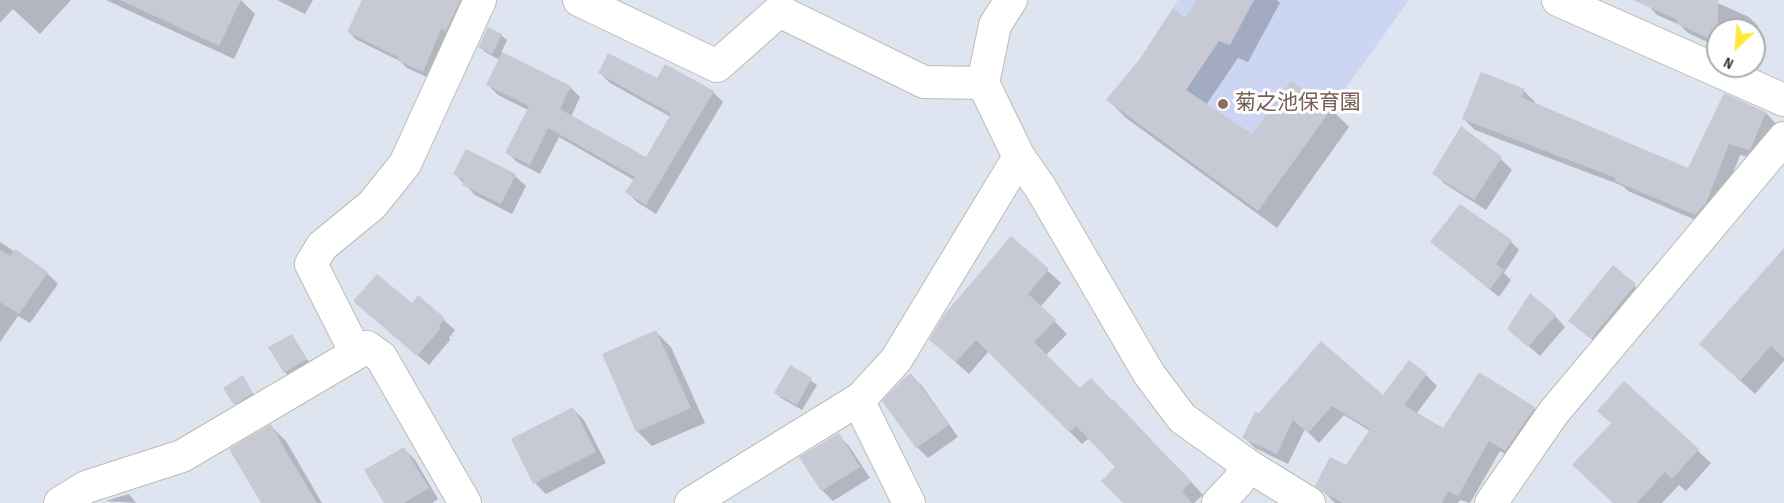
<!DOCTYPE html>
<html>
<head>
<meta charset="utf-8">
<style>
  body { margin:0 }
  #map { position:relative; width:1784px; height:503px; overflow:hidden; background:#dee4f0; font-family:"Sofia Sans Condensed",sans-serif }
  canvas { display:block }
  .north { position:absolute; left:1706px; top:18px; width:60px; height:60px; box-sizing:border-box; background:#fff; border:2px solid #ababab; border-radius:50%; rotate:206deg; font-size:16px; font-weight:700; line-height:24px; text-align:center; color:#2d2d2d }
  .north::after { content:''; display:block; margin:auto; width:21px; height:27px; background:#ffea3c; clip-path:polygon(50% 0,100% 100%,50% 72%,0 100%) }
</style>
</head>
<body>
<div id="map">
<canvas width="1784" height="503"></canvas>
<div class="north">N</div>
</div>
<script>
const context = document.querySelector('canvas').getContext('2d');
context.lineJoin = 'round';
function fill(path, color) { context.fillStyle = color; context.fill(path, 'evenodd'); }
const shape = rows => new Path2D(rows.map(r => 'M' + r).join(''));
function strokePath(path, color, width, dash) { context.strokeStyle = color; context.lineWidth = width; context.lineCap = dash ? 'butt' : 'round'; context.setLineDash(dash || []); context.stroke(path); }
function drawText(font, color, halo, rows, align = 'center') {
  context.font = font + ' "Sofia Sans Condensed","Noto Sans JP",sans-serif'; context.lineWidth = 6; context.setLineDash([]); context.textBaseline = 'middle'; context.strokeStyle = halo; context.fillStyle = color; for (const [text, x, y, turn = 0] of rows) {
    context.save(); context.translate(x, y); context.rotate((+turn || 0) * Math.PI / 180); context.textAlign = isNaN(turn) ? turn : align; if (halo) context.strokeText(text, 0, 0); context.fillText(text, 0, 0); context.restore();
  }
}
const education = shape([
  [1178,0,1409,0,1258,211,1106,100,1140,59]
]);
const shadow = shape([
  [0,0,71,0,40,34,13,9,0,23],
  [106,0,241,0,255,14,234,59],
  [277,0,313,0,305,14],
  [364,0,473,0,431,79,407,68,400,61,357,40,348,32],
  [1199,0,1277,0,1280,3,1248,62,1238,58,1206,105,1252,136,1331,109,1349,127,1277,228,1126,118,1108,100,1185,20],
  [1650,0,1711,0,1749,17,1758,26,1754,36,1754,30,1718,30,1718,47,1688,33,1680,25,1657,15,1648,5],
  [501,35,507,40,501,53,570,87,580,97,571,117,646,159,671,117,610,83,600,73,658,80,713,92,723,102,656,214,637,202,627,192,634,180,559,137,540,174,517,162,507,152,528,110,498,95,488,85,500,60,485,52,480,47],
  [1524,91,1535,102,1534,104,1689,170,1724,95,1766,113,1776,124,1761,160,1740,155,1717,214,1707,225,1628,191,1623,186,1475,130,1464,119],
  [1501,159,1512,170,1486,210,1445,184,1434,173],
  [455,174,515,176,526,186,512,214,475,195],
  [1011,238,1061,283,1040,307,1067,334,1045,356,1080,390,1091,380,1184,474,1203,495,1194,503,1123,503,1117,467,1089,438,1082,444,989,351,969,374,944,352],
  [0,242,47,273,58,284,30,323,18,316,0,342],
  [1432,242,1511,242,1519,250,1504,273,1511,280,1499,297],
  [1613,267,1646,296,1603,349,1570,320],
  [1784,271,1784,361,1755,394,1715,358],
  [418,297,455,330,449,338,450,340,429,365,366,312,412,305],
  [1555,316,1565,327,1540,356,1520,339],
  [656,332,671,347,705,423,652,446,637,431],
  [291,335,311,365,290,378,285,372],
  [791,367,817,385,802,410,781,398,776,393],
  [911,375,922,386,958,437,928,458,917,447,884,402],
  [1426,375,1437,386,1416,414,1444,430,1534,408,1545,419,1516,461,1500,451,1470,503,1460,500,1458,503,1335,503,1317,485,1346,467,1370,431,1344,415,1319,443,1305,429,1288,464,1255,448,1244,437,1256,414,1383,397],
  [242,377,257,399,240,409,235,404],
  [1624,383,1711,463,1686,491,1679,485,1662,503,1614,503,1612,424],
  [573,409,584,420,606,463,546,494,535,483],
  [271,426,286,441,322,503,262,503],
  [838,435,849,446,870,478,833,501,822,490,801,458],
  [404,449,415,460,438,499,432,503,386,503],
  [129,494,136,503,105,501]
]);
const building = shape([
  [120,0,241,0,219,46],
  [362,0,460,0,446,31,441,29,423,72,397,60,398,57,347,32],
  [1197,0,1254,0,1230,45,1219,41,1186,90,1252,134,1291,81,1332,108,1258,211,1106,100,1140,59,1173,8,1185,18],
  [1633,0,1718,0,1718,43,1676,23,1678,20],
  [488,27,502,34,492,54,478,47],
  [502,52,571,86,560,109,646,157,671,114,598,73,608,53,657,78,665,64,714,91,646,205,625,192,635,177,548,128,530,165,505,153,529,106,486,85],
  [1481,72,1525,89,1521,97,1688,168,1724,93,1766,112,1750,150,1729,144,1706,203,1695,215,1615,181,1616,178,1462,119],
  [1461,126,1502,157,1474,200,1432,174],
  [466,149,516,174,501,204,462,185,464,180,453,174],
  [1460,204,1512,240,1496,264,1504,270,1490,289,1430,242],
  [1011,236,1049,269,1028,294,1056,320,1034,342,1080,388,1091,378,1112,400,1113,399,1191,482,1182,491,1192,503,1123,503,1101,481,1115,467,1076,426,1069,432,976,340,956,362,929,340,944,315],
  [1784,248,1784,358,1771,346,1740,381,1699,344],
  [15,249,48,272,19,314,0,302,0,250,10,256],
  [1613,265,1636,284,1591,339,1568,321],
  [377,274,412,303,418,295,445,318,439,326,441,328,417,356,353,301],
  [1530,293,1556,315,1528,347,1507,329],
  [656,330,691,408,636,432,602,354],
  [292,334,307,359,284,373,268,347],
  [1321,341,1383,395,1409,360,1427,374,1404,405,1443,428,1479,372,1535,407,1505,451,1489,441,1458,496,1448,491,1442,503,1343,503,1323,492,1315,486,1330,457,1346,465,1370,429,1332,406,1308,433,1293,420,1277,454,1242,438,1255,412,1259,413],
  [790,365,812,378,797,405,774,393],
  [911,373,949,425,916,448,882,401,904,378],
  [243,375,253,393,234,405,223,388],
  [1624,381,1699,449,1672,479,1665,472,1637,503,1613,503,1572,465,1611,423,1597,411],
  [573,407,596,452,533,484,511,439],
  [271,424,287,453,317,503,261,503,229,449],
  [839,433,860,467,821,491,799,457],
  [404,447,429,488,404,503,384,503,364,470]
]);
const minor = shape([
  [579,0,717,66,779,11,924,82,983,83],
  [1011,0,995,25,983,83,1019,157,1040,187,1149,374,1182,418,1249,466,1309,503],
  [1558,0,1784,100],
  [356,353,311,264,322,246,372,205,405,164,480,0],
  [856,401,864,412,909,503],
  [60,503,86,487,182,456,367,347,381,357,465,503],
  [691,503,861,398,896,360,1019,157],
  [1218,503,1237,483,1249,466],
  [1491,503,1554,412,1784,138]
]);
const markers = [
  [1223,104,6,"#8d6e63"]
];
const educationNames = [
  ["菊之池保育園",1235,104]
];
fill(education, '#ccd6f3');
fill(shadow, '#0003');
fill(building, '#c7cad5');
strokePath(minor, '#bebdae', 34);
strokePath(minor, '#fff', 32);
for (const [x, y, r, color] of markers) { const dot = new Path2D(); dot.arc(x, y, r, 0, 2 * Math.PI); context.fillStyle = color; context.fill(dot); strokePath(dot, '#fff', 2); }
drawText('21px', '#785e54', '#fff', educationNames, 'left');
</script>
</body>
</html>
